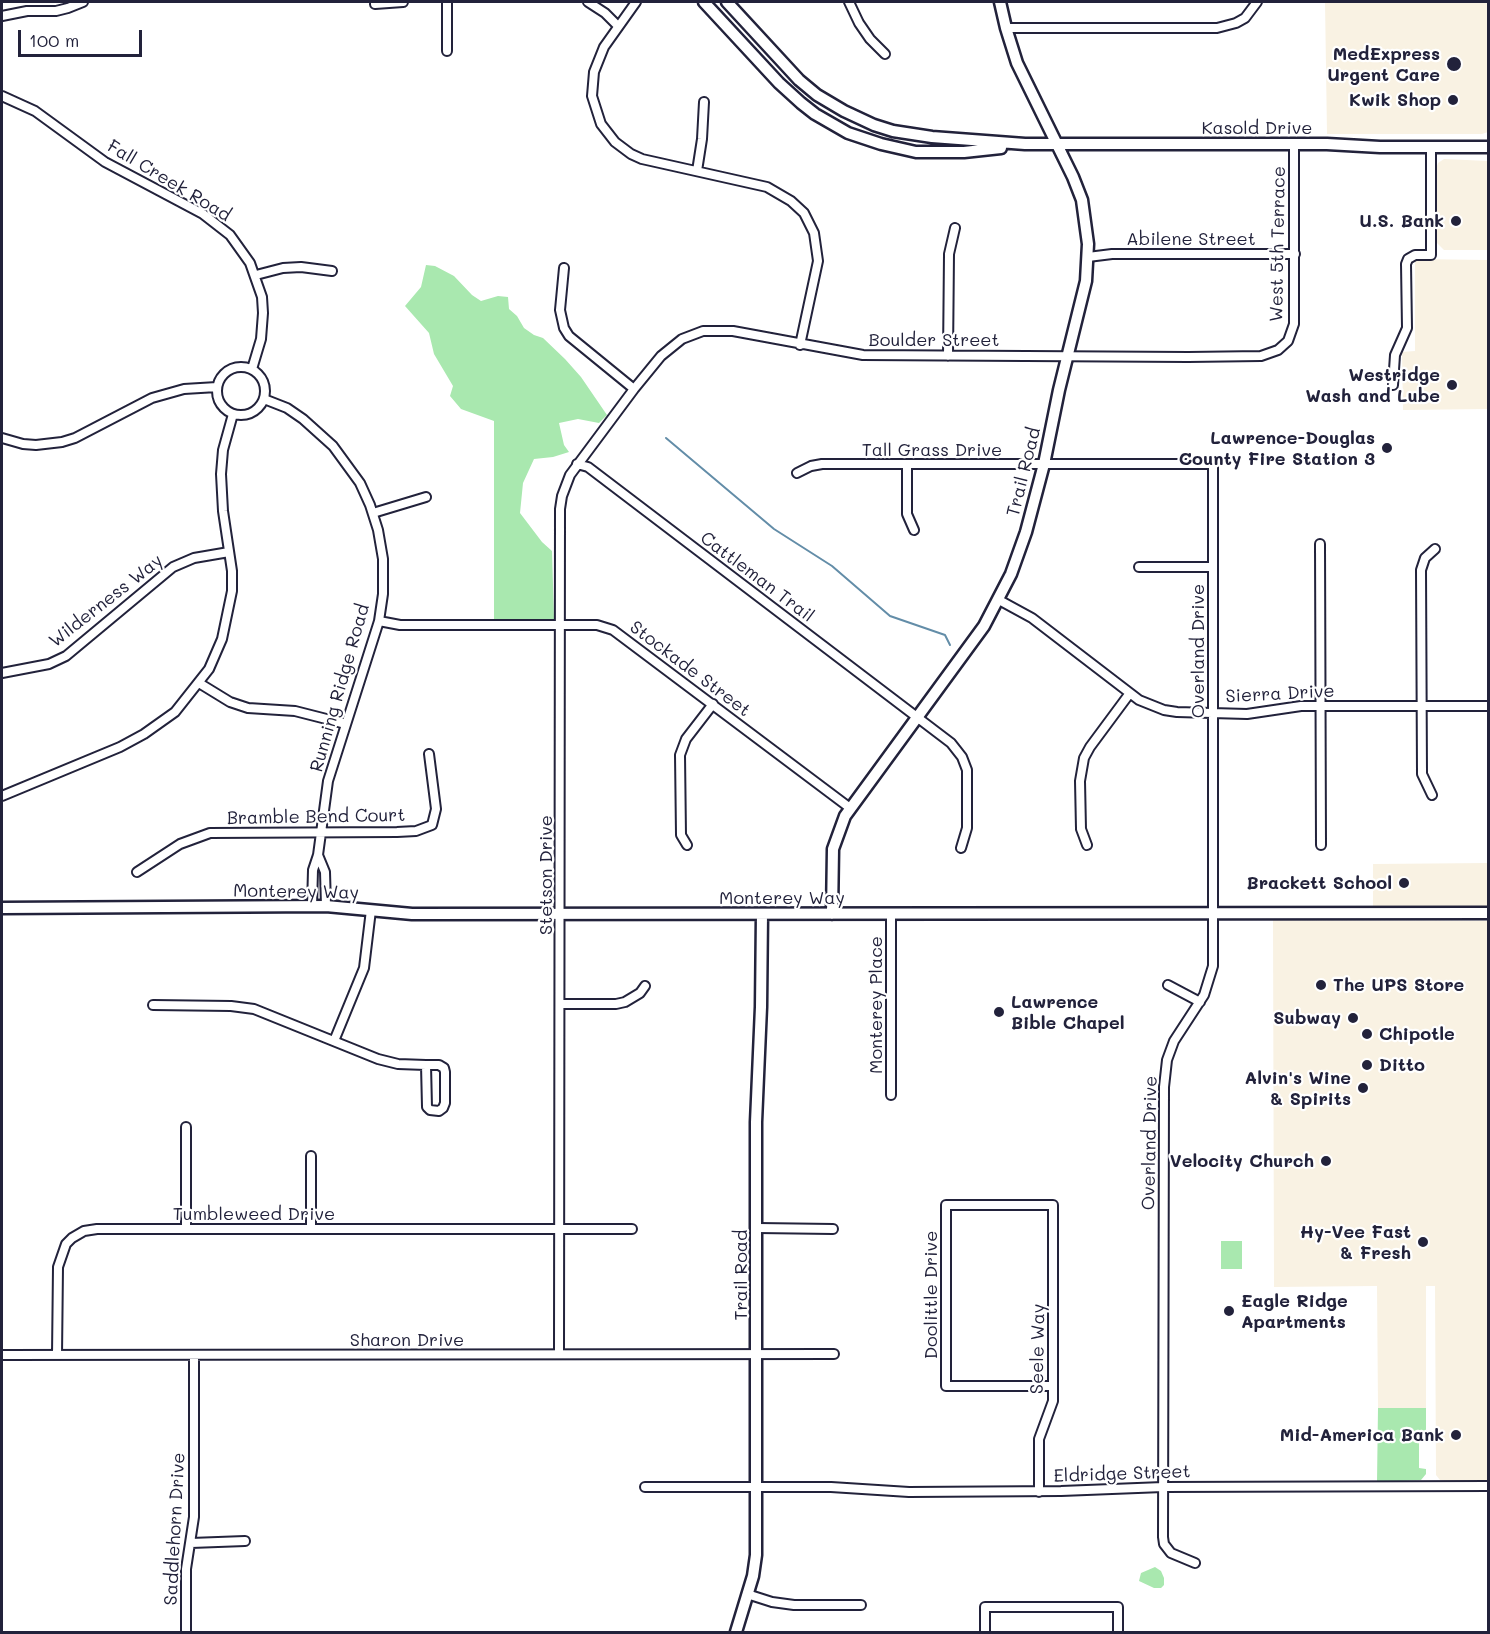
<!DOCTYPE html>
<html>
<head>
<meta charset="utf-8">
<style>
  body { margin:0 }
  #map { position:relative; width:1490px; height:1634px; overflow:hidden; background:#fff; font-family:Mali,sans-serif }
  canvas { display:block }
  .frame { position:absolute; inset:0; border:3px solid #22223b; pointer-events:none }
  .scale { position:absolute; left:18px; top:30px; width:124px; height:27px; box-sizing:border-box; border:3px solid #22223b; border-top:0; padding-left:8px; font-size:18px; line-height:21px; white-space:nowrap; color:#22223b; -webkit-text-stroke:4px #fff; paint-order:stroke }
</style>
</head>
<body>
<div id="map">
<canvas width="1490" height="1634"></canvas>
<div class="frame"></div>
<div class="scale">100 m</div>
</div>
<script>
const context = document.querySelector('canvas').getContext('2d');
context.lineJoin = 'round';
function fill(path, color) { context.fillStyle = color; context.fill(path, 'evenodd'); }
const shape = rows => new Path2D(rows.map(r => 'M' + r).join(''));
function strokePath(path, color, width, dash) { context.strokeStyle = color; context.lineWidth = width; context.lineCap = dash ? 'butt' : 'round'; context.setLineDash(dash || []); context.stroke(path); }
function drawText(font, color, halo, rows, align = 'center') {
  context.font = font + ' Mali,sans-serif'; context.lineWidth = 4.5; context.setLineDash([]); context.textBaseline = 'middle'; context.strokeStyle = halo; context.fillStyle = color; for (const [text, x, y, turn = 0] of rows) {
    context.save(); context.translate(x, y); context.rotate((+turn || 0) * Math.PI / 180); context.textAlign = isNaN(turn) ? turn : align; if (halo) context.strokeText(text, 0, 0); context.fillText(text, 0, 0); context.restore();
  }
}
const built = shape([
  [1325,2,1488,2,1488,132,1482,134,1327,134],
  [1444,159,1488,161,1488,250,1444,250,1437,243,1436,169,1438,163],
  [1415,259,1488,260,1488,409,1403,410,1402,352,1415,351],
  [1488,863,1488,906,1373,906,1373,864],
  [1273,920,1488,921,1488,1482,1445,1481,1440,1480,1436,1475,1435,1286,1426,1286,1426,1408,1378,1408,1377,1286,1274,1287]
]);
const green = shape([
  [426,265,435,266,454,276,472,295,481,301,498,296,508,297,509,309,517,316,524,328,534,335,543,338,565,359,581,377,607,415,599,423,578,419,559,423,564,445,569,452,553,457,534,459,523,483,520,513,542,542,552,551,554,619,494,621,494,421,461,409,450,396,453,386,434,354,429,333,405,306,421,287],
  [1221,1241,1242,1241,1242,1269,1221,1269],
  [1378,1408,1426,1408,1426,1438,1419,1439,1419,1468,1426,1469,1426,1474,1421,1480,1377,1482],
  [1155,1567,1161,1571,1164,1578,1164,1585,1161,1588,1154,1588,1139,1581,1141,1573]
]);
const stream = shape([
  [666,438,774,529,832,566,890,616,945,635,950,645]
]);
const street = shape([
  [588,2,605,13,618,26],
  [636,2,604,47,594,72,592,96,601,124,615,142,631,154,642,159,767,187,791,201,804,213,814,233,818,261,800,345],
  [849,2,859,23,870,39,885,54],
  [375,4,403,2],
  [2,16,27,11,56,11,68,8,83,2],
  [1006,28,1217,28,1236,23,1245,18,1257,2],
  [447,51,447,2],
  [2,96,35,111,105,162,203,214,230,235,250,263,262,297,263,313,261,339,252,369],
  [697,171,702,139,704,102],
  [1088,257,1112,254,1295,254],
  [564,268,560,310,564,328,569,336,634,389],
  [256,275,283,268,301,267,332,271],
  [948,356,949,254,955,228],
  '217 391a24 24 0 1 1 48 0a24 24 0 1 1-48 0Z',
  [1393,385,1395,355,1407,328,1406,264,1408,259,1415,255,1431,255,1431,147],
  [264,399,287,408,303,419,333,446,360,483,370,505,378,530,383,559,383,594,379,621,328,781,318,855,313,870,312,907],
  [2,438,23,444,36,445,62,442,75,438,152,398,184,389,217,387],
  [577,464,588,467,951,743,962,757,967,770,967,828,961,848],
  [907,466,907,514,914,530],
  [797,473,811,466,822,464,1213,464,1213,966,1204,995,1174,1041,1167,1060,1164,1087,1163,1537,1164,1544,1171,1553,1195,1563],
  [373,513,426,497],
  [1320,544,1321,845],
  [1139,567,1213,567],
  [999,600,1032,618,1139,700,1164,710,1177,712,1247,714,1301,706,1488,706],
  [379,621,400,625,597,625,613,630,850,808],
  [2,673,49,664,66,656,173,567,194,558,229,552],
  [199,683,230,702,248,708,295,711,346,724],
  [1432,795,1422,774,1421,570,1425,558,1435,549],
  [2,796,120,747,144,734,175,712,209,669,222,639,232,591,232,571,223,511,221,474,223,450,233,414],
  [687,845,681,835,680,755,686,739,713,704],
  [1087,845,1081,829,1080,781,1084,758,1090,747,1130,693],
  [318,855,325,872,326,906],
  [137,872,180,844,210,833,397,832,416,831,432,825,436,809,429,754],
  [891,914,891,1095],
  [1168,985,1200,1002],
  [560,1004,616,1004,625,1002,640,993,645,986],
  [153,1005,231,1006,254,1009,378,1059,398,1064,426,1065,439,1065,444,1068,445,1072,445,1103,443,1108,439,1111,430,1110,427,1107,426,1065],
  [334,1041,364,968,371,910],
  [186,1127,186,1229],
  [311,1156,311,1229],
  [758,1228,833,1229],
  [559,1354,560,509,562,496,570,475,634,389,661,356,682,339,703,331,733,331,863,355,1188,357,1261,356,1278,350,1288,341,1294,324,1294,144],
  [2,1355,834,1354],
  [57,1355,58,1267,66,1244,72,1238,84,1231,97,1229,632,1229],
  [645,1487,831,1487,909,1492,1061,1491,1163,1487,1488,1486],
  [1039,1492,1039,1439,1053,1401,1053,1205,946,1205,946,1386,1053,1386],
  [191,1543,245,1541],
  [747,1594,772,1602,794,1605,861,1605],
  [186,1632,186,1569,194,1517,194,1356],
  [985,1632,985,1607,1118,1607,1118,1632]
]);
const secondary = shape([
  [704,2,779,83,801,103,815,114,848,133,881,144,916,152,964,152,1001,148],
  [727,2,799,80,817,95,844,111,874,125,893,131,932,137,1025,144,1327,144,1380,147,1488,147],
  [2,908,326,906,412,914,1488,913],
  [832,914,833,849,845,816,984,626,1011,574,1026,532,1044,464,1059,390,1086,281,1088,244,1082,200,1073,177,1017,63,1006,28,1000,2],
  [736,1632,753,1576,756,1555,756,1122,761,1007,762,914]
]);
const markers = [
  [1454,64,8,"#22223b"],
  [1453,100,6,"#22223b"],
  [1456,221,6,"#22223b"],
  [1452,385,6,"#22223b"],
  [1387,448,6,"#22223b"],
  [1404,883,6,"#22223b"],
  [1321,985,6,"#22223b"],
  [999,1012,6,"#22223b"],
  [1353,1018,6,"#22223b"],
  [1367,1034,6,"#22223b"],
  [1367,1065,6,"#22223b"],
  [1363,1088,6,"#22223b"],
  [1326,1161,6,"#22223b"],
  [1423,1242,6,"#22223b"],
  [1229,1311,6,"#22223b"],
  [1456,1435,6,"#22223b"]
];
const poiNames = [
  ["MedExpress",1440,54],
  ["Urgent Care",1440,75],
  ["Kwik Shop",1441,100],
  ["U.S. Bank",1444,221],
  ["Westridge",1440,375],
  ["Wash and Lube",1440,396],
  ["Lawrence-Douglas",1375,438],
  ["County Fire Station 3",1375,459],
  ["Brackett School",1392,883],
  ["The UPS Store",1333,985,"left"],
  ["Lawrence",1011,1002,"left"],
  ["Bible Chapel",1011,1023,"left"],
  ["Subway",1341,1018],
  ["Chipotle",1379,1034,"left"],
  ["Ditto",1379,1065,"left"],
  ["Alvin's Wine",1351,1078],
  ["& Spirits",1351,1099],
  ["Velocity Church",1314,1161],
  ["Hy-Vee Fast",1411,1232],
  ["& Fresh",1411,1253],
  ["Eagle Ridge",1241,1301,"left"],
  ["Apartments",1241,1322,"left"],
  ["Mid-America Bank",1444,1435]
];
const streetNames = [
  ["Kasold Drive",1257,128],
  ["Fall Creek Road",169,181,31],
  ["Abilene Street",1191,239],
  ["West 5th Terrace",1278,244,-89],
  ["Boulder Street",934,340],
  ["Tall Grass Drive",932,450],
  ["Trail Road",1024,472,-76],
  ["Cattleman Trail",757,577,37],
  ["Wilderness Way",106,601,-38],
  ["Overland Drive",1198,651,-90],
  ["Stockade Street",690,669,37],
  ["Running Ridge Road",340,688,-74],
  ["Sierra Drive",1280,694,-3],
  ["Bramble Bend Court",316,817,-1],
  ["Stetson Drive",546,875,-90],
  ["Monterey Way",296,892,1],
  ["Monterey Way",782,898],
  ["Monterey Place",876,1005,-90],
  ["Overland Drive",1150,1143,-89],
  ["Tumbleweed Drive",254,1214],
  ["Trail Road",741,1275,-90],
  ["Doolittle Drive",931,1295,-90],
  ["Sharon Drive",407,1340],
  ["Seele Way",1038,1349,-89],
  ["Eldridge Street",1122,1474,-2],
  ["Saddlehorn Drive",175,1529,-87]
];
fill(built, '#f9f2e3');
fill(green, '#a9e8af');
strokePath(stream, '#638da8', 2);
strokePath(street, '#22223b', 12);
strokePath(secondary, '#22223b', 15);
strokePath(street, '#fff', 8);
strokePath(secondary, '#fff', 10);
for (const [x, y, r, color] of markers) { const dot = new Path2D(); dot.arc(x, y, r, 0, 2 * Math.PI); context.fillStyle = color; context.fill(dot); strokePath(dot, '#fff', 2); }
drawText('bold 18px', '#22223b', '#fff', poiNames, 'right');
drawText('18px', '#22223b', '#fff', streetNames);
</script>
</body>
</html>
